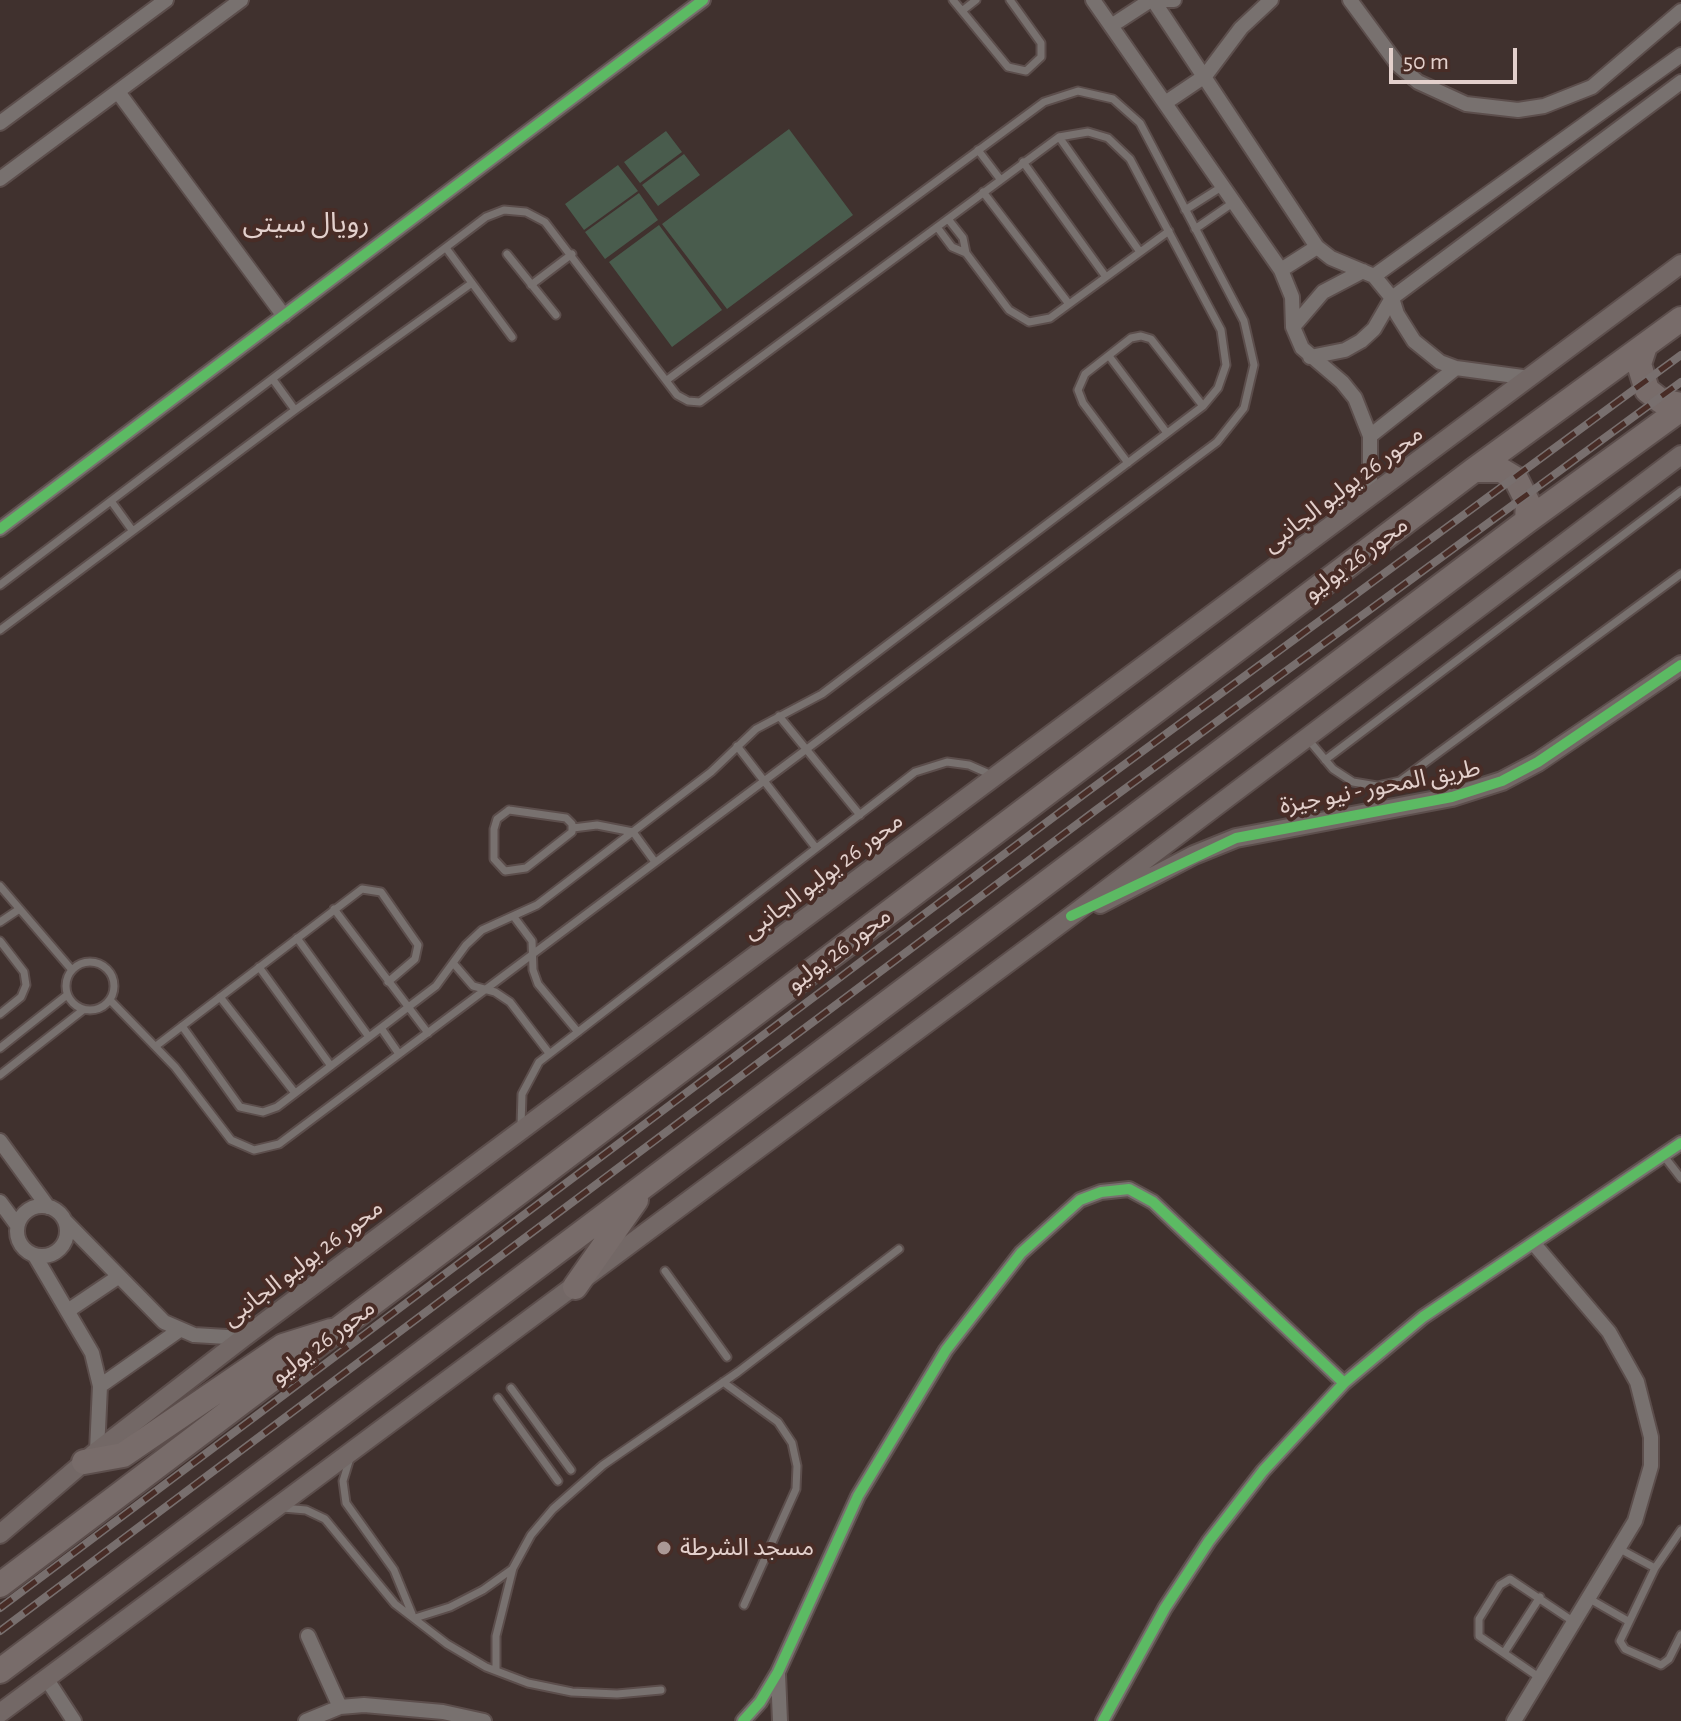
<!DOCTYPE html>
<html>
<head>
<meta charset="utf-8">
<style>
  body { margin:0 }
  #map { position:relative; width:1681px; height:1721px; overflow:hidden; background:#40312e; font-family:"Alegreya Sans",sans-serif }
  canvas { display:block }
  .scale { position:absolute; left:1389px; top:48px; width:128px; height:36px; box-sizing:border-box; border:4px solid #e3d0cc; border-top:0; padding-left:10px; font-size:24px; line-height:28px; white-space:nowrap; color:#e3d0cc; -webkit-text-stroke:6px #482c26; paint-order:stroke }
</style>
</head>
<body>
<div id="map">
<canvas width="1681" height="1721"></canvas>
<div class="scale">50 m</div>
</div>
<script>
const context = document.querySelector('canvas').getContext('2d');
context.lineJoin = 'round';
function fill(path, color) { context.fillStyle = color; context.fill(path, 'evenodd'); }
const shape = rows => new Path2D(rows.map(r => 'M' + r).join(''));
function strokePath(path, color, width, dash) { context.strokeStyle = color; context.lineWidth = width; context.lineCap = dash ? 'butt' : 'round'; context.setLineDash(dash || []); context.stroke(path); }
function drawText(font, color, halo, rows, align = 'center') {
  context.font = font + ' "Alegreya Sans","Noto Sans Arabic",sans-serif'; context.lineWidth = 8; context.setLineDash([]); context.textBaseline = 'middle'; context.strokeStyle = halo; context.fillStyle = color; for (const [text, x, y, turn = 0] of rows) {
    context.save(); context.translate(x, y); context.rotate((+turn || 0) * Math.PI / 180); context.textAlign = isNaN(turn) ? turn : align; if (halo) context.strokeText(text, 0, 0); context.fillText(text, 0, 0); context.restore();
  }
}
const green = shape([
  [789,129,853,215,727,309,662,224],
  [666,131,682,152,640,183,624,162],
  [684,154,700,175,658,206,642,185],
  [618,165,638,191,584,230,565,204],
  [639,193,658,220,605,259,585,232],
  [659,225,722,310,672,347,609,262]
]);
const lane = shape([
  [953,0,1008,67,1026,71,1041,57,1041,43,1010,0],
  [962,11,976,0],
  [1059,137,1140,252],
  [978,150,1000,179],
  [1023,162,1106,277],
  [983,192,1069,304],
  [1185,210,1223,186],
  [948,219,963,238,966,253,1009,310,1029,322,1050,318,1169,231],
  [937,227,952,247,966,253],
  [1195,229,1234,202],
  [446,248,512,337],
  [507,254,556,315],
  [531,285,572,254],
  [1109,356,1167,433],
  [274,381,295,410],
  [1128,463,1083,403,1078,390,1085,374,1131,338,1141,336,1151,339,1203,406],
  [111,501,132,530],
  [0,585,486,217,504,210,526,212,545,222,677,395,688,401,700,402,1059,137,1088,132,1108,138,1130,159,1221,330,1226,365,1218,388,1203,406,822,694,756,729,711,772,537,905,482,930,466,945,436,986,277,1107,263,1112,240,1107,182,1026],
  [0,630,295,410,472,283],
  [779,716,860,815],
  [1307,738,1333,769,1353,782,1377,786,1400,781,1681,574],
  [737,746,816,848],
  [1325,760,1681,491],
  [509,810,566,818,572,824,572,832,526,868,505,871,494,859,494,829,497,819,509,810],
  [573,828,597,825,633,832,655,862],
  [0,886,72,970],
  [334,909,428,1033],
  [514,917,532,941,533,970,538,984,578,1032],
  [0,922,18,910],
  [297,938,369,1037],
  [0,941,24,972,26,985,21,997,0,1014],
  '66 986a24 24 0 1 1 48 0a24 24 0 1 1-48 0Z',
  [454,964,473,986,495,992,510,1002,549,1053],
  [259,967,331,1066],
  [220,997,295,1093],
  [110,1000,175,1067,231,1140,254,1150,279,1144,1217,442,1244,408,1254,365,1244,321,1140,123,1113,99,1078,91,1044,102,667,380],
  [381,1028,399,1054],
  [156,1046,362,889,381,892,418,945,415,959,388,982],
  [0,1048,67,995],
  [0,1075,83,1010],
  [521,1126,522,1094,539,1062,915,772,947,762,969,765,994,776],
  [1663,1155,1681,1178],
  [665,1271,727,1357],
  [723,1382,778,1422,792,1443,797,1466,796,1489,744,1605],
  [511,1388,571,1470],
  [498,1398,558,1481],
  [350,1458,343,1481,346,1503,394,1570,412,1614],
  [283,1508,306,1510,325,1519,395,1604,447,1644,486,1667,528,1683,572,1692,617,1694,661,1690],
  [1681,1530,1655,1568,1620,1641,1625,1649,1661,1665,1669,1659,1681,1635],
  [1618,1548,1655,1568],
  [1588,1598,1628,1621],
  [415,1618,450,1607,483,1590,511,1570],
  [1504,1653,1540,1597],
  [496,1670,496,1636,513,1568,531,1535,553,1509,603,1465,738,1372,899,1249],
  [1540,1678,1479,1636,1479,1619,1500,1585,1510,1579,1574,1622]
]);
const street = shape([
  [1093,0,1281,270,1292,297,1293,327,1302,348,1342,382,1355,398,1370,436,1370,498],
  [1153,0,1317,247,1331,258,1374,276,1392,298,1397,314,1414,341,1440,362,1456,368,1530,378],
  [1163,0,1174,0],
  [1350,0,1398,65,1418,82,1466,104,1518,110,1544,106,1592,87,1681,11],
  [1111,26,1151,0],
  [118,92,284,316],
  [1165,103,1205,76,1241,28,1271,0],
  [0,123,166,0],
  [0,179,241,0],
  [1281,270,1317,247],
  [1374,276,1681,55],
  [1293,327,1323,292,1363,271],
  [1310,357,1345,350,1361,341,1374,329,1392,298,1681,82],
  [1370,436,1456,368],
  [0,529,703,0],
  [0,1141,48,1207],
  [0,1202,17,1225],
  '17 1231a25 25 0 1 1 50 0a25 25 0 1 1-50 0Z',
  [66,1222,164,1322,194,1335,243,1338],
  [35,1256,92,1353,100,1386,97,1451],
  [69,1310,118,1277],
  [100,1386,178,1331],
  [308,1636,340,1707],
  [778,1674,780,1721],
  [46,1678,74,1721],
  [306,1721,340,1707,364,1705,443,1712,484,1721],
  [743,1721,760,1702,778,1672,858,1496,946,1350,1021,1253,1080,1200,1101,1192,1129,1189,1153,1202,1344,1383],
  [1103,1721,1165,1608,1209,1541,1263,1471,1344,1383,1423,1317,1681,1143],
  [1514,1721,1635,1521,1651,1466,1651,1437,1637,1382,1609,1332,1535,1245]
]);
const secondary = shape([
  [1100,904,1194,855,1236,838,1452,797,1502,781,1538,762,1681,665],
  [0,1534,97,1451,243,1338,1681,264],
  [0,1713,1071,916,1681,455]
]);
const highway = shape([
  [1645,346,1639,364,1647,390,1661,401,1681,405],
  [1474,470,1501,470,1516,479,1528,503,1527,521],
  [575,1287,636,1200],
  [84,1462,123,1455,283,1346,331,1331],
  [0,1585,1474,470,1681,319],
  [0,1671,1527,521,1681,409]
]);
const rail = shape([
  [0,1608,1083,795,1681,355],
  [0,1631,1096,810,1681,382]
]);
const cycleway = shape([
  [0,529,703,0],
  [1071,916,1236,838,1452,797,1502,781,1538,762,1681,665],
  [743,1721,760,1702,778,1672,858,1496,946,1350,1021,1253,1080,1200,1101,1192,1129,1189,1153,1202,1344,1383],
  [1103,1721,1165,1608,1209,1541,1263,1471,1344,1383,1423,1317,1681,1143]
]);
const markers = [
  [664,1548,8,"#aa9895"]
];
const streetNames = [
  ["محور 26 يوليو الجانبى",1343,489,-37],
  ["محور 26 يوليو",1356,559,-37],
  ["طريق المحور - نيو جيزة",1380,787,-11],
  ["محور 26 يوليو الجانبى",823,876,-37],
  ["محور 26 يوليو",839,950,-37],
  ["محور 26 يوليو الجانبى",303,1263,-37],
  ["محور 26 يوليو",323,1342,-37]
];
const poiNames = [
  ["مسجد الشرطة",680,1548]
];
const quarterNames = [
  ["رويال سيتى",306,224]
];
fill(green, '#495c4d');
strokePath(lane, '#5c4e4c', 11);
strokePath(street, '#5c4e4c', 18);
strokePath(secondary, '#5c4e4c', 22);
strokePath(highway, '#5c4e4c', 28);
strokePath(lane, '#78716f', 7);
strokePath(street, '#78716f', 14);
strokePath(secondary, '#736866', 18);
strokePath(highway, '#786c6a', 24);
strokePath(rail, '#786f6e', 8);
strokePath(rail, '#482c26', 5, [15]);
strokePath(cycleway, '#5cba63', 10);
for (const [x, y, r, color] of markers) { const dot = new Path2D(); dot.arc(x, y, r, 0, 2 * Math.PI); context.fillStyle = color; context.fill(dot); strokePath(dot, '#482c26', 3); }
drawText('24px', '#e3d0cc', '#482c26', streetNames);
drawText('24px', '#e3d0cc', '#482c26', poiNames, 'left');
drawText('28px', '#e3d0cc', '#482c26', quarterNames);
</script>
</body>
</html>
